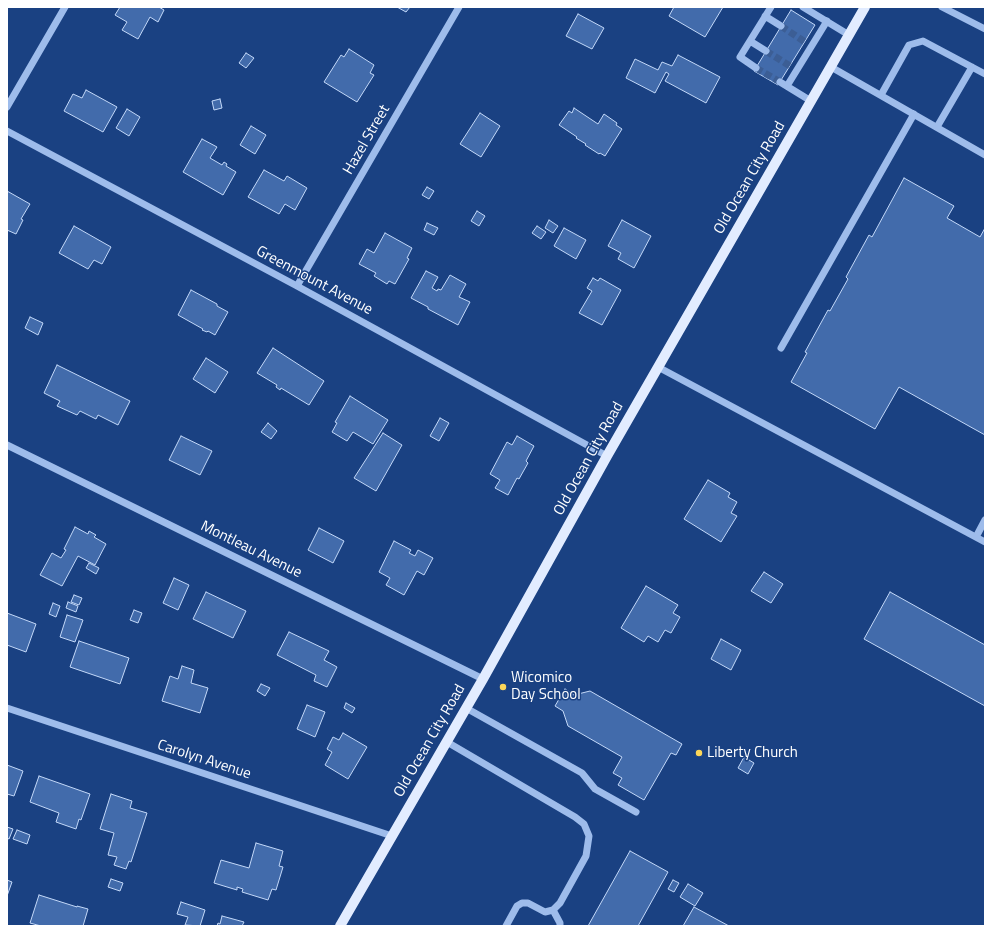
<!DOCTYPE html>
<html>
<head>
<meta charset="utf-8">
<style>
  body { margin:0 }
  #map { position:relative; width:992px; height:933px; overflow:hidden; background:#1a4182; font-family:"Titillium Web",sans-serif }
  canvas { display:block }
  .frame { position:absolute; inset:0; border:8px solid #fff; pointer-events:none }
</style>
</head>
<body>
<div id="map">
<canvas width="992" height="933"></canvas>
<div class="frame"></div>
</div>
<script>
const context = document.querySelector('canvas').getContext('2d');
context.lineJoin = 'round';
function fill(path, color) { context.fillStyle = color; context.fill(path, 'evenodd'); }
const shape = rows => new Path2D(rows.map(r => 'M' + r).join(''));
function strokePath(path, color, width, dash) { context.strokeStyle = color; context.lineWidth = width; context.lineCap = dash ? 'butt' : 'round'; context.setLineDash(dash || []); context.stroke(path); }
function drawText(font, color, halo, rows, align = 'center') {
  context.font = font + ' "Titillium Web",sans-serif'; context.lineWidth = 3; context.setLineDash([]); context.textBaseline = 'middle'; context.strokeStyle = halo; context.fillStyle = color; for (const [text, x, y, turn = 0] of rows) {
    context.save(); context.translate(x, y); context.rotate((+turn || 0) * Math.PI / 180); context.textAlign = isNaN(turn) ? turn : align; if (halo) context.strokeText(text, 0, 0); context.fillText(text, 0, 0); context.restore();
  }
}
const building = shape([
  [120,7,159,7,164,10,158,22,150,17,138,39,122,30,127,22,115,15,120,7],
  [397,7,410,7,406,12,397,7],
  [674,7,723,7,705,37,669,16,674,7],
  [791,10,815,25,778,85,754,71,791,10],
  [578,14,604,28,592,49,566,36,578,14],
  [349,49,374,65,370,73,374,75,357,102,324,82,341,55,344,57,349,49],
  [246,53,254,58,246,68,239,63,246,53],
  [678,55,720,77,706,103,665,81,669,74,666,72,655,93,626,78,635,59,658,70,662,62,672,66,678,55],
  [86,90,117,107,103,132,64,111,73,94,82,98,86,90],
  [220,99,222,108,214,110,212,101,220,99],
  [574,108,598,124,604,114,617,123,616,125,622,129,605,156,600,153,599,154,585,145,586,144,576,138,577,137,559,125,569,111,572,113,574,108],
  [127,109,140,117,129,136,116,128,127,109],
  [480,113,500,126,481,157,460,144,480,113],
  [251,126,266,135,255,154,240,145,251,126],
  [202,139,217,147,210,158,222,165,224,162,227,164,226,166,236,172,223,195,183,172,202,139],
  [264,170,284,181,287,176,307,188,295,210,285,204,279,214,248,197,264,170],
  [904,178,954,206,947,218,980,237,985,228,985,435,899,387,875,429,791,382,807,353,805,352,828,310,830,311,848,279,846,277,869,235,872,237,904,178],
  [427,187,434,191,429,199,422,195,427,187],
  [7,191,30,204,21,219,23,220,16,234,7,230,7,191],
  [477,211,485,216,479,226,471,221,477,211],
  [549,220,558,226,553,233,545,228,549,220],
  [622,220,651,236,634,268,618,259,621,253,608,246,622,220],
  [427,223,438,228,434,235,424,230,427,223],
  [74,226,111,247,102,264,94,260,88,269,59,253,74,226],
  [537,226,546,232,541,239,532,233,537,226],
  [564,228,586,240,576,259,554,246,564,228],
  [385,233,412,248,407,258,409,259,395,284,389,281,387,284,374,276,376,273,359,264,367,249,374,253,385,233],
  [426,271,438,277,432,288,437,291,438,289,441,290,450,275,466,284,459,297,470,302,458,325,428,309,428,307,411,298,426,271],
  [593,278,598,281,600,278,621,290,602,325,579,313,592,291,587,288,593,278],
  [191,290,217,304,217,306,228,312,215,335,208,331,207,332,202,330,203,329,178,315,191,290],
  [30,317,43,323,38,335,25,328,30,317],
  [273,348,324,381,309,405,281,388,280,390,276,387,277,385,257,373,273,348],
  [206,358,228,372,215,393,193,379,206,358],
  [57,365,130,401,118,425,98,415,96,419,80,411,77,415,57,406,60,401,44,393,57,365],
  [350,396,388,420,373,444,353,432,347,441,332,432,337,423,335,422,350,396],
  [440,418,449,423,439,441,430,436,440,418],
  [268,423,277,431,271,439,261,432,268,423],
  [383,433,402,445,376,491,354,478,383,433],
  [181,436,212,451,200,475,169,460,181,436],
  [517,436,534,446,526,461,528,463,519,479,517,478,508,495,495,488,500,480,490,474,507,442,512,445,517,436],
  [708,480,730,493,728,497,737,502,731,513,737,516,721,542,684,519,708,480],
  [75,527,88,534,89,531,96,535,94,537,106,544,95,565,78,556,62,586,40,575,52,553,61,558,66,550,64,549,75,527],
  [319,528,344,541,333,563,308,550,319,528],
  [394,541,411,550,409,553,415,556,418,550,433,558,424,575,417,571,404,595,386,585,390,578,379,572,394,541],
  [89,563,99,568,96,574,86,568,89,563],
  [764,572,783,584,771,603,751,591,764,572],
  [174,578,189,585,178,610,163,603,174,578],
  [646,586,678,605,673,613,680,617,671,633,665,630,658,642,648,636,644,642,621,628,646,586],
  [206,592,246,611,233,638,193,619,206,592],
  [890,592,985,645,985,706,864,639,890,592],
  [74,595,82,598,79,605,71,602,74,595],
  [68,602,78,606,76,612,66,608,68,602],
  [53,603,60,606,56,617,49,614,53,603],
  [134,610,142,613,138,623,130,620,134,610],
  [7,613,36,624,26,652,7,645,7,613],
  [67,615,83,620,75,642,60,637,67,615],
  [289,632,329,651,324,660,337,667,327,687,314,681,316,675,277,655,289,632],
  [721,639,741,650,731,670,711,659,721,639],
  [79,641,129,658,120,684,70,667,79,641],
  [182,666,194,670,191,683,208,688,200,713,162,701,170,676,178,679,182,666],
  [261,684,270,688,265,696,257,691,261,684],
  [565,689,574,695,590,691,682,744,676,755,671,753,644,800,618,785,622,778,613,773,622,757,568,726,563,711,555,706,565,689],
  [346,703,355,708,352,713,344,708,346,703],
  [307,705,325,712,315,737,297,729,307,705],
  [343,733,367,747,348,779,325,765,332,752,327,749,333,737,339,740,343,733],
  [744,757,754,763,748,774,738,768,744,757],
  [7,765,23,771,14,796,7,794,7,765],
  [39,776,90,794,81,820,79,819,76,829,56,822,59,813,30,802,39,776],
  [111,794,132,801,130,808,147,813,131,862,129,861,126,869,114,865,117,857,108,855,114,833,100,829,111,794],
  [7,827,13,829,9,839,7,838,7,827],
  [17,830,30,835,27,844,13,839,17,830],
  [256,843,283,851,279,866,283,867,276,890,272,889,268,900,242,892,243,889,237,887,237,890,214,883,221,860,249,868,256,843],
  [630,851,668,872,638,926,588,926,630,851],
  [111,879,123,883,120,891,108,887,111,879],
  [7,880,12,882,7,896,7,880],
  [673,880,679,883,674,892,668,889,673,880],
  [688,884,703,893,695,906,680,897,688,884],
  [39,895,77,907,77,906,88,909,83,926,41,926,30,923,39,895],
  [181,902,205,910,200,926,185,925,188,917,177,914,181,902],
  [694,907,729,926,683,926,694,907],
  [222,916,244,922,242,926,217,926,218,923,220,924,222,916]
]);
const minorTunnel = shape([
  [781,26,805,42],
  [766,51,790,66],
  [756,68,780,82]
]);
const minor = shape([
  [803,7,849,35],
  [942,7,985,29],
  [765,16,781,26],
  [750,41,766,51],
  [831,67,985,155],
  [756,68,740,57,771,7],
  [780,82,811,101],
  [787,86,827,21],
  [881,95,909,45,923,41,985,74],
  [7,107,65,7],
  [937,127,972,67],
  [7,131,297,286,607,456],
  [297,286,459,7],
  [781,348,914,114],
  [658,367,985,542],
  [7,445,483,679],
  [976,537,985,520],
  [7,708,392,836],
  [466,708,582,773,595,789,636,812],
  [447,742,575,817,584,824,589,836,586,856,560,903,553,910,545,912,528,903,522,903,517,906,506,926],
  [553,910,560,923,560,926]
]);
const major = shape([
  [340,926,483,679,607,456,865,7]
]);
const markers = [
  [503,687,4,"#fdd759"],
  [699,753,4,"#fdd759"]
];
const streetNames = [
  ["Hazel Street",367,140,-60],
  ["Old Ocean City Road",750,178,-60],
  ["Greenmount Avenue",314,281,28],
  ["Old Ocean City Road",589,459,-61],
  ["Montleau Avenue",251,550,26],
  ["Old Ocean City Road",430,741,-60],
  ["Carolyn Avenue",204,760,18]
];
const poiNames = [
  ["Wicomico",511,678],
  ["Day School",511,695],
  ["Liberty Church",707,753]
];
fill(building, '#426bab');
strokePath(building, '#c3d8f8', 1);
strokePath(minorTunnel, '#3c5e95', 7, [7, 3.5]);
strokePath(minor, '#9ebceb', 7);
strokePath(major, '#e2ecff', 10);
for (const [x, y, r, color] of markers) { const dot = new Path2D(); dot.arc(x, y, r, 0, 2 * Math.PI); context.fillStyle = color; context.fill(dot); strokePath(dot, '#1a4182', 1.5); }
drawText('15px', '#fff', '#1a4182', streetNames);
drawText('15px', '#fff', '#1a4182', poiNames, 'left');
</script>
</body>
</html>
